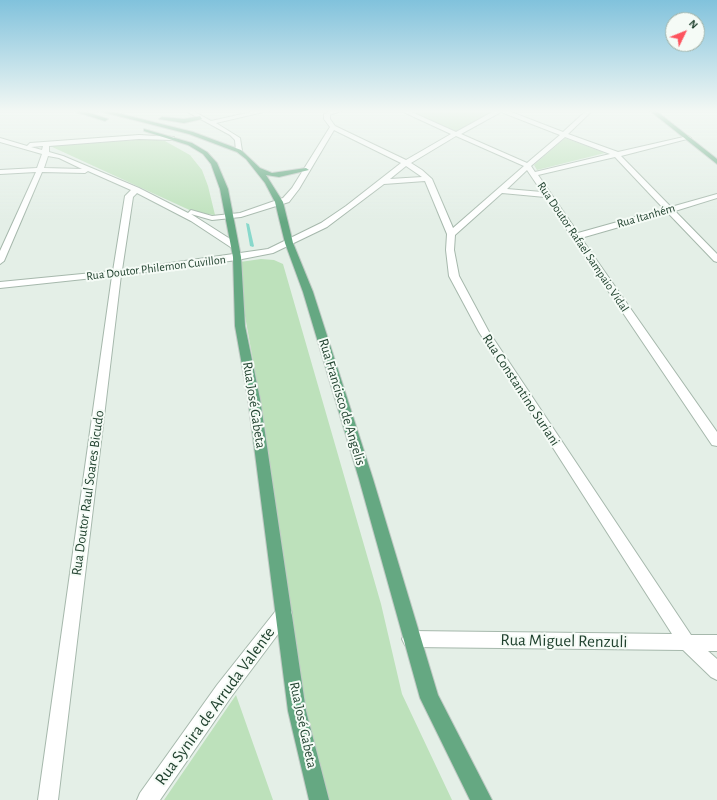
<!DOCTYPE html>
<html>
<head>
<meta charset="utf-8">
<style>
  body { margin:0 }
  #map { position:relative; width:717px; height:800px; overflow:hidden; background:#e4efe7; font-family:"Alegreya Sans",sans-serif }
  canvas { display:block }
  .north { position:absolute; left:665px; top:12px; width:40px; height:40px; box-sizing:border-box; background:#f5fbf6; border:1px solid #a0b1a6; border-radius:50%; rotate:47deg; font-size:11px; font-weight:700; line-height:16px; text-align:center; color:#21422f }
  .north::after { content:''; display:block; margin:auto; width:14px; height:18px; background:#fd545e; clip-path:polygon(50% 0,100% 100%,50% 72%,0 100%) }
</style>
</head>
<body>
<div id="map">
<canvas width="717" height="800"></canvas>
<div class="north">N</div>
</div>
<script>
const context = document.querySelector('canvas').getContext('2d');
context.lineJoin = 'round';
function fill(path, color) { context.fillStyle = color; context.fill(path, 'evenodd'); }
const shape = rows => new Path2D(rows.map(r => 'M' + r).join(''));
function strokePath(path, color, width, dash) { context.strokeStyle = color; context.lineWidth = width; context.lineCap = dash ? 'butt' : 'round'; context.setLineDash(dash || []); context.stroke(path); }
function drawText(font, color, halo, rows, align = 'center') {
  context.font = font + ' "Alegreya Sans",sans-serif'; context.lineWidth = 4; context.setLineDash([]); context.textBaseline = 'middle'; context.strokeStyle = halo; context.fillStyle = color; for (const [text, x, y, turn = 0] of rows) {
    context.save(); context.translate(x, y); context.rotate((+turn || 0) * Math.PI / 180); context.textAlign = isNaN(turn) ? turn : align; if (halo) context.strokeText(text, 0, 0); context.fillText(text, 0, 0); context.restore();
  }
}
const green = shape([
  [410,110,489,110,494,112,476,127,461,132,449,131,430,125,406,112],
  [565,138,605,153,537,170,534,165],
  [148,139,165,141,190,155,202,170,208,186,215,215,196,213,50,146],
  [261,259,274,260,283,264,381,604,402,694,452,800,323,800,299,700,265,427,236,266,240,262],
  [236,695,273,800,164,800]
]);
const stream = shape([
  [246,223,249,224,254,246,253,247,250,246,246,223]
]);
const minor = shape([
  [184,110,191,110,211,121,260,110,272,110,216,123,240,138,242,151,239,153,236,151,235,140,230,135,184,110],
  [333,110,343,110,330,115,330,119,335,126,406,160,451,134,399,110,407,110,456,132,496,110,506,110,563,132,587,110,593,110,568,134,618,152,688,136,691,138,621,156,671,207,717,194,717,198,675,211,717,254,717,262,714,261,668,213,581,238,717,432,717,446,712,445,545,197,502,193,455,235,454,250,459,276,489,332,691,635,717,635,717,651,708,651,717,659,717,680,711,677,683,650,411,647,405,645,402,639,405,633,411,631,672,634,479,332,449,276,446,250,447,234,425,181,384,184,327,227,273,253,237,260,121,275,58,800,38,800,112,276,0,288,0,282,113,271,125,196,131,190,88,171,85,173,42,172,4,261,0,264,0,251,36,172,0,174,0,170,37,168,42,154,0,142,0,138,27,146,30,143,139,135,174,137,174,139,172,140,139,139,49,146,49,152,63,156,139,188,188,213,191,210,212,216,240,213,283,198,292,188,330,127,324,119,324,114,333,110],
  [501,112,560,135,527,163,461,134,501,112],
  [334,130,401,163,346,206,321,223,268,249,122,270,133,197,137,193,191,221,232,248,238,248,238,244,191,214,212,220,241,217,289,202,299,189,334,130],
  [456,136,524,166,453,228,432,179,422,170,411,163,456,136],
  [565,137,610,154,535,172,531,166,565,137],
  [43,146,42,150,31,147,43,146],
  [48,156,59,158,82,169,44,168,48,156],
  [615,157,664,209,578,233,538,175,615,157],
  [406,166,422,177,390,179,406,166],
  [527,170,542,192,507,189,527,170],
  [284,606,290,608,292,613,290,618,231,697,160,800,137,800,140,793,217,685,278,608,284,606]
]);
const major = shape([
  [70,110,80,110,108,119,105,121,70,110],
  [95,110,105,110,193,132,241,150,260,168,272,173,306,168,309,170,279,177,266,175,283,202,293,243,313,292,373,479,438,695,492,800,470,800,420,698,359,479,303,292,285,243,275,202,265,183,246,159,237,152,189,134,95,110],
  [649,110,655,110,717,159,717,164,649,110],
  [200,116,202,119,184,123,159,119,162,117,184,119,200,116],
  [144,129,192,143,207,152,217,163,228,189,241,257,245,326,260,399,306,711,329,800,309,800,288,711,248,399,235,326,233,257,220,189,211,164,203,154,188,145,144,131,144,129]
]);
const farStreetnames = [
  ["Rua Itanhém",646,216,-16],
  ["Rua Doutor Rafael Sampaio Vidal",583,247,56],
  ["Rua Doutor Philemon Cuvillon",156,268,-7]
];
const streetNames = [
  ["Rua Constantino Suriani",521,390,57],
  ["Rua Francisco de Angelis",342,402,73],
  ["Rua José Gabeta",254,405,81],
  ["Rua Doutor Raul Soares Bicudo",88,493,-82],
  ["Rua José Gabeta",303,725,78]
];
const nearStreetnames = [
  ["Rua Miguel Renzuli",564,641,1],
  ["Rua Synira de Arruda Valente",215,706,-54]
];
fill(green, '#bde1bb');
fill(stream, '#88d8cb');
strokePath(minor, '#a6b8ac', 2);
strokePath(major, '#c1cac5', 2);
fill(minor, '#fff');
fill(major, '#65a882');
const sky = context.createLinearGradient(0, 0, 0, 222);
sky.addColorStop(0, '#81c2dc');
sky.addColorStop(0.5, '#f3f8f4');
sky.addColorStop(1, '#f3f8f400');
context.fillStyle = sky;
context.fillRect(0, 0, 717, 222);
drawText('12px', '#21422f', '#f5fbf6', farStreetnames);
drawText('14px', '#21422f', '#f5fbf6', streetNames);
drawText('17px', '#21422f', '#f5fbf6', nearStreetnames);
</script>
</body>
</html>
